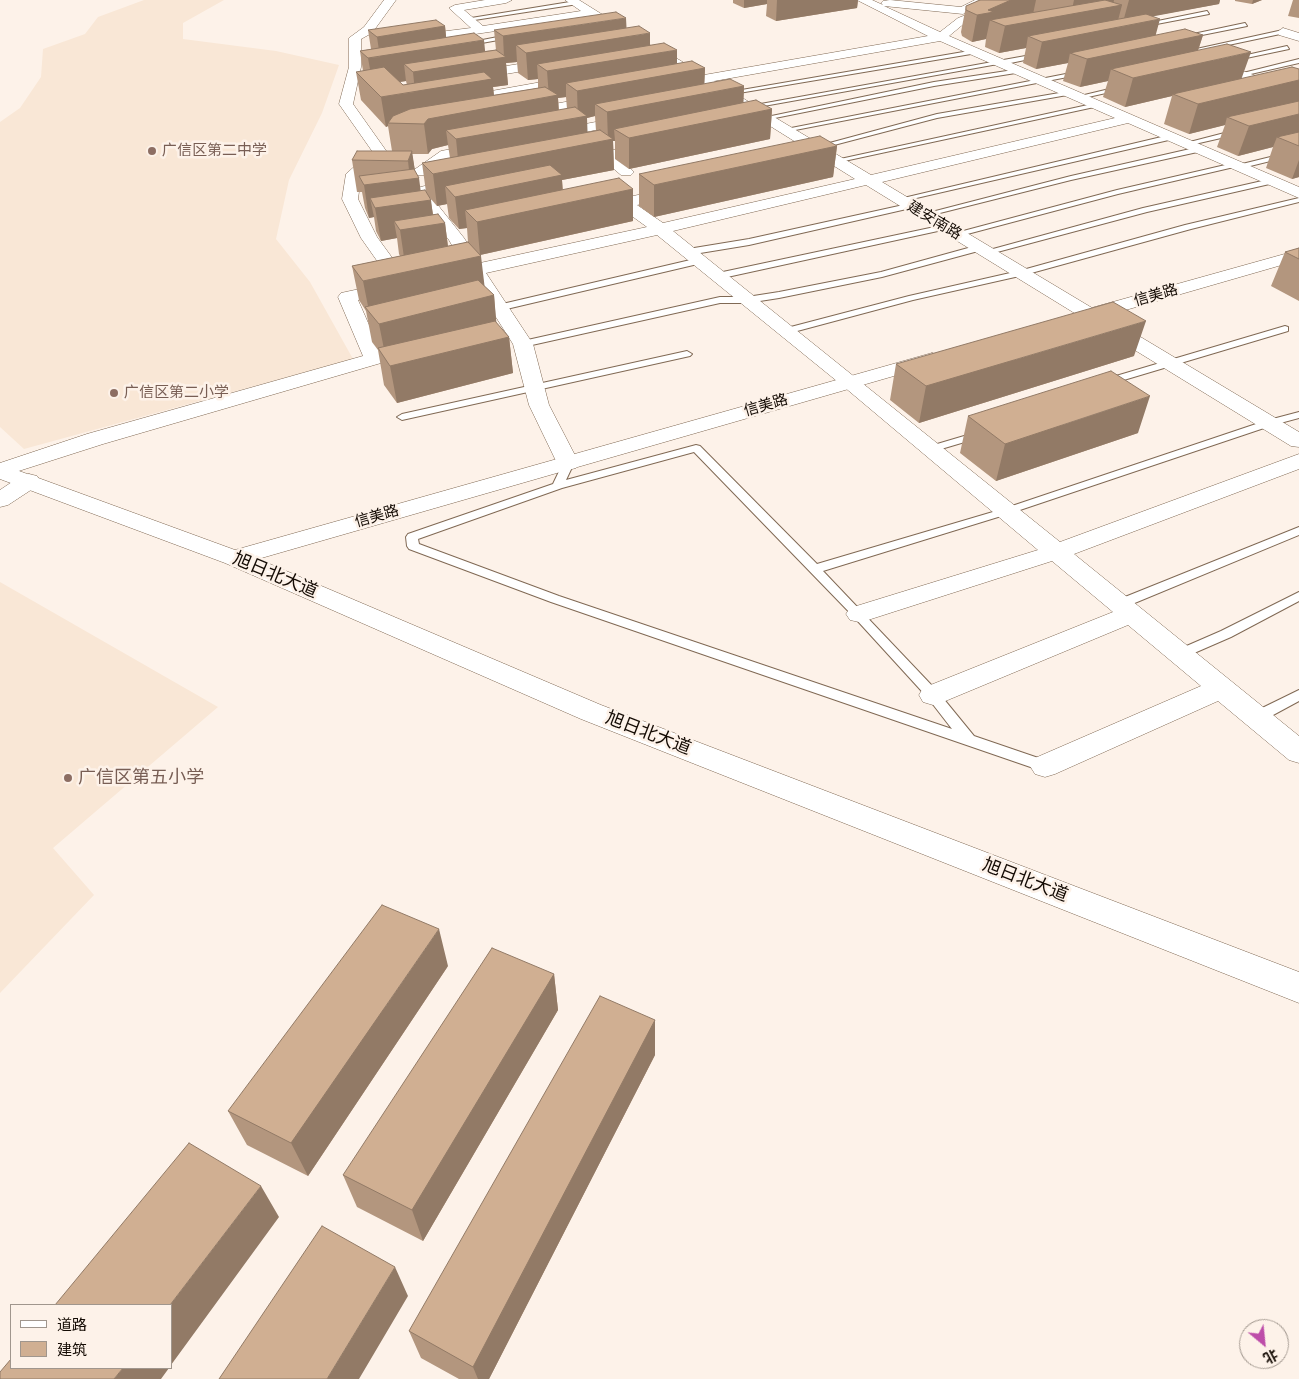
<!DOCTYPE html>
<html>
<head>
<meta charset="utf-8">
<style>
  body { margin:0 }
  #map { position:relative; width:1299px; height:1379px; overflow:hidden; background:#fdf2e9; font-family:"Roboto Condensed","Noto Sans SC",sans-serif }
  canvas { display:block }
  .legend { position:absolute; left:10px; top:1304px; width:162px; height:65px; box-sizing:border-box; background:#fdf2e9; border:1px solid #a0968d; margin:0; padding:6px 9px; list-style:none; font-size:15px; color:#140b04 }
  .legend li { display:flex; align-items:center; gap:10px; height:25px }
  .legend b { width:25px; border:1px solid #a0968d }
  .north { position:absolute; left:1239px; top:1319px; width:50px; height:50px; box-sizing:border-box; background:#fdf2e9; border:1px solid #a0968d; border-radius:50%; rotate:152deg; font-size:14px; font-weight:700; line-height:20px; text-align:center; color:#140b04 }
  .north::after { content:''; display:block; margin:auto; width:18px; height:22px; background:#bd4da9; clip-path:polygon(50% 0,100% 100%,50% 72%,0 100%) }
</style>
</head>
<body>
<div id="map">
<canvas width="1299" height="1379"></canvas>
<ul class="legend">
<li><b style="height:6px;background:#fff"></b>道路</li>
<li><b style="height:14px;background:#d0af92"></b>建筑</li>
</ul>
<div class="north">北</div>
</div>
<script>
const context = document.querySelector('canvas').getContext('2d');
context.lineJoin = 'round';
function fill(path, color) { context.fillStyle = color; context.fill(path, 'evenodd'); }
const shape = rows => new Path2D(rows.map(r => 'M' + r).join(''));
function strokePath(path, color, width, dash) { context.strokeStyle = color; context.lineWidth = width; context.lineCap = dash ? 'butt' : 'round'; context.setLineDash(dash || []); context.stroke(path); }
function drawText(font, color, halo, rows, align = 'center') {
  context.font = font + ' "Roboto Condensed","Noto Sans SC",sans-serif'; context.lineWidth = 5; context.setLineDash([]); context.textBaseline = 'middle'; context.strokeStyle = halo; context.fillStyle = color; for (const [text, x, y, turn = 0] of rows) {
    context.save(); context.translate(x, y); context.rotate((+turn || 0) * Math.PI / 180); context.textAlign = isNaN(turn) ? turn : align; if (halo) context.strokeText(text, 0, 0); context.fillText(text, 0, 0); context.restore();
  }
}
const education = shape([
  [144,0,224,0,183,23,183,39,276,51,339,65,322,113,289,180,276,239,310,282,353,359,24,449,0,427,0,122,20,108,41,77,43,49,85,34,98,17],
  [0,582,218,707,53,848,94,895,0,993]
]);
const service = shape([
  [576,1,578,4,468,21,465,19,576,1],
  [1207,11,1209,14,1141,27,1138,25,1207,11],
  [1245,23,1247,26,1182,39,1179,37,1245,23],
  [1283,30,1285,33,1181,55,1178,53,1283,30],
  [513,34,515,37,465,46,462,44,513,34],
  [1287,46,1289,49,1232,61,1229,59,1287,46],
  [975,50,977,53,727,95,724,93,975,50],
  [1042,53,1044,56,1001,65,998,64,747,109,744,107,1042,53],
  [1299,59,1299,63,1242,76,1239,74,1299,59],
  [1020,69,1022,70,1022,72,934,86,765,120,762,118,934,82,1020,69],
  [1081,71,1083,72,1083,74,785,132,781,130,1081,71],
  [1122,86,1124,87,1124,89,1079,99,1076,97,1122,86],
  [1071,91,1073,92,1073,94,937,118,815,150,811,148,937,114,1071,91],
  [1097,103,1100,105,1099,106,835,163,831,161,1097,103],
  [1240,129,1243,129,1243,133,1186,146,1182,144,1240,129],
  [1170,135,1174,137,1173,139,899,202,895,200,1170,135],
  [1199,147,1203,149,1202,151,1071,180,924,217,920,215,1071,176,1199,147],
  [1299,150,1299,154,1238,169,1234,167,1118,194,956,237,952,234,1117,190,1234,163,1238,165,1299,150],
  [1271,179,1275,181,1274,183,1147,212,986,255,982,252,1143,208,1271,179],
  [1299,198,1299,202,1191,229,1024,275,913,300,786,334,781,331,783,329,909,296,1019,271,1185,225,1299,198],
  [908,204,911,204,911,208,749,245,688,255,684,252,688,249,749,239,908,204],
  [944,225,947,225,947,229,718,279,714,276,718,273,944,225],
  [979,245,983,248,982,250,882,277,779,298,747,303,720,303,523,347,518,344,523,341,720,297,747,297,779,292,881,272,979,245],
  [699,258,703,261,702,263,498,311,493,308,498,305,699,258],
  [1285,326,1288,327,1288,331,1107,385,1103,386,1098,383,1099,381,1285,326],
  [687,351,692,354,690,356,402,420,397,417,402,414,687,351],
  [1299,412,1299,418,1273,425,1011,513,823,571,938,692,974,736,1050,762,1052,766,1050,770,1045,772,551,602,409,549,407,546,406,537,408,534,553,484,564,461,572,461,574,463,566,480,696,445,700,446,817,564,1003,509,1265,421,1299,412],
  [694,452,854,617,928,698,952,729,559,596,419,544,418,539,562,488,694,452],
  [981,431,985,432,986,434,985,436,931,452,926,449,927,447,981,431],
  [1299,527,1299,535,1125,607,1115,607,1114,604,1115,601,1299,527],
  [1299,592,1299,601,1231,637,1185,657,1180,659,1175,657,1173,654,1175,651,1221,631,1299,592],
  [1299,690,1299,701,1262,721,1252,721,1250,717,1252,713,1299,690]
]);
const minor = shape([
  [384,0,396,0,372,33,361,39,361,67,353,104,387,152,361,176,358,199,377,237,412,285,409,289,358,300,384,359,381,363,103,444,0,477,0,463,87,434,363,356,338,297,341,293,392,282,361,238,342,199,346,174,372,151,339,104,349,67,349,38,364,27,384,0],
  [485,0,512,0,506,3,464,10,483,26,581,11,565,0,579,0,635,35,629,39,625,38,591,17,448,38,465,57,463,60,455,60,433,36,439,32,471,28,449,8,455,5,485,0],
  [857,0,872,0,883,5,881,3,883,1,890,0,961,7,975,0,987,1,963,14,884,6,940,32,958,18,1006,0,1022,0,1020,2,966,22,949,36,1299,187,1299,198,1128,123,882,182,1299,432,1299,447,1291,446,866,185,673,231,1060,542,1299,454,1299,469,1074,554,1299,736,1299,763,1289,760,1218,701,1055,774,1045,777,1035,774,1030,766,1035,758,1201,686,1128,625,943,702,933,705,923,702,919,695,923,688,1113,612,1052,561,868,620,859,622,850,620,846,614,850,608,1038,550,843,386,657,235,486,273,533,344,549,405,579,463,576,468,568,470,560,468,557,463,529,405,513,344,470,276,446,281,440,280,437,276,440,272,464,267,449,240,422,205,415,191,417,188,440,182,446,184,448,187,446,190,432,194,437,204,464,238,480,263,647,227,618,206,616,203,618,200,624,198,675,187,681,189,683,192,681,195,637,205,663,223,855,179,666,61,668,58,676,58,704,75,928,36,857,0],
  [940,41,1115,118,871,175,714,81,940,41],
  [1283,28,1299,33,1299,41,1279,35,1277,32,1283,28],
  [555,58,559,59,561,62,559,65,470,80,464,76,470,72,555,58],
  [1208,58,1299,92,1299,101,1204,65,1202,62,1208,58],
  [575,76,580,77,582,80,580,83,458,105,451,101,458,97,575,76],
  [604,95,609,96,611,99,609,102,521,118,514,114,521,110,604,95],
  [632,115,639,119,637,122,549,139,544,138,542,135,544,132,549,131,632,115],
  [485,143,490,144,492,147,490,150,451,158,424,175,414,175,411,172,441,151,485,143],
  [610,149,615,150,617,153,617,158,631,169,634,172,631,175,621,175,602,159,585,162,580,161,578,158,580,155,610,149]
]);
const tertiary = shape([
  [1299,250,1299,260,1084,322,1077,320,1075,316,1077,312,1299,250],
  [932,353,939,355,942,359,939,363,258,559,601,705,1299,972,1299,1003,581,719,225,563,0,479,0,464,235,550,932,353]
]);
const secondary = shape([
  [29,474,37,476,40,481,37,486,8,505,0,507,0,490,21,476,29,474]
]);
const wall = shape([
  [733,0,858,0,857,8,776,21,766,16,767,4,744,8,733,3],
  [980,0,1220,0,1219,4,1152,16,1156,35,1203,35,1198,51,1242,79,1299,69,1299,177,1292,179,1266,168,1273,147,1238,156,1217,147,1225,125,1189,134,1164,124,1172,96,1125,107,1103,97,1108,81,1080,87,1063,81,1068,63,1036,69,1023,63,1026,48,999,53,985,47,986,39,972,42,962,36,961,32,966,6],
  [1235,0,1262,0,1252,4,1235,1],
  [1293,0,1299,0,1299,18,1288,16],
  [445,26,446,37,485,51,496,50,494,30,626,28,677,63,705,68,704,84,744,86,743,103,772,109,770,139,629,169,615,159,615,141,613,141,614,170,562,180,563,190,633,189,633,221,480,255,484,286,494,295,496,323,509,337,513,373,397,403,384,385,378,350,372,342,366,311,359,300,352,266,400,256,399,254,397,238,381,241,376,231,374,217,369,218,365,208,362,192,357,192,352,160,392,151,388,126,386,127,361,100,356,72,363,71,360,51,371,49,368,30],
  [517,62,518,73,528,80,538,79,538,88,494,95,493,87,508,85,506,63],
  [406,81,407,85,403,85,399,82],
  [566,97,567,109,559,110,558,98],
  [595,116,596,131,587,132,587,118],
  [448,145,450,158,422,163,426,192,420,191,415,171,412,154,428,154,432,149],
  [430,198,437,206,447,204,449,218,459,229,467,228,468,242,448,246,445,223,433,214],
  [837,146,833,177,654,217,639,206,639,174],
  [1299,248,1299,301,1271,286,1285,252],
  [1134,356,919,423,890,400,896,364],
  [968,416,1138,433,996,481,960,453],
  [448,966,308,1176,247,1145,228,1111],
  [554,974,558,1010,423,1241,357,1207,343,1175],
  [655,1020,655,1055,489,1379,459,1379,421,1358,409,1331]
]);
const shadedWall = shape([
  [744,0,767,0,767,4,744,8],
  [777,0,858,0,857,8,776,21],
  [1011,0,1036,0,1033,14,1071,14,1074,0,1114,0,1113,5,1122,5,1116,28,1160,19,1153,45,1203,35,1194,62,1111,69,1108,81,1080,87,1087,59,1070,53,1068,63,1036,69,1042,42,1028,36,1026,48,999,53,1005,26,990,20,986,39,972,42,977,15,988,10],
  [1129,0,1220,0,1219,4,1123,22],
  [1253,0,1262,0,1252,4],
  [626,18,627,37,650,33,650,54,677,50,677,73,705,68,704,94,744,86,743,115,772,109,770,139,629,169,629,138,614,129,615,141,613,141,614,170,562,180,563,204,633,189,633,221,480,255,477,222,465,210,467,228,459,229,455,197,445,186,447,204,437,206,433,174,459,169,456,139,446,130,448,145,432,149,428,154,424,124,388,123,388,126,386,127,381,97,415,92,413,72,404,64,406,81,373,86,368,58,380,57,377,37,445,26,447,46,484,40,486,60,504,57,503,36],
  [516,45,526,53,528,80,538,79,537,64,547,71,549,97,495,106,493,87,508,85,506,63,517,62],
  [566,83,577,91,578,118,559,121,558,98,566,97],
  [595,104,607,112,608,140,588,144,587,118,595,116],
  [1251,52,1241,80,1173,94,1172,96,1125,107,1133,78],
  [1299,80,1299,107,1227,117,1225,125,1189,134,1198,104],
  [1299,114,1299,141,1277,137,1273,147,1238,156,1249,126],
  [837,146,833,177,654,217,654,185],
  [412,151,416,178,419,178,422,201,431,200,434,224,445,223,449,256,405,264,400,230,394,221,397,238,381,241,375,208,370,198,374,217,369,218,364,185,410,179,408,161],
  [1299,160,1299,177,1292,179],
  [481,256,485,290,369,311,363,281],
  [494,295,497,330,386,359,379,324],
  [1146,321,1134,356,919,423,926,386],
  [509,337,513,373,397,403,390,366],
  [1150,396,1138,433,996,481,1005,444],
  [439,929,448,966,308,1176,291,1143],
  [554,974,558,1010,423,1241,412,1210],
  [655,1020,655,1055,489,1379,478,1379,473,1367],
  [261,1186,279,1217,171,1365,171,1305,170,1305],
  [395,1267,408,1296,359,1379,327,1379],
  [123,1368,169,1368,161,1379,114,1379]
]);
const building = shape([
  [980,0,1011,0,988,10,994,12,977,15,966,10,966,6,980,0],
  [1105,0,1122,5,1005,26,990,20,1105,0],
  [616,12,626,18,503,36,494,30,616,12],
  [1146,14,1160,19,1042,42,1028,36,1146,14],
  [436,20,445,26,377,37,368,30,436,20],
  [639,26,650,33,526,53,516,45,639,26],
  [1185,29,1203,35,1087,59,1070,53,1185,29],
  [474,33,484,40,368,58,360,51,474,33],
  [664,43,677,50,547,71,537,64,664,43],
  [1227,44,1251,52,1133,78,1111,69,1227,44],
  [496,50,506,57,413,72,404,64,496,50],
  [692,61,705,68,577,91,566,83,692,61],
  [384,67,403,85,484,72,492,79,381,97,356,72,384,67],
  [1292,67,1299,69,1299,80,1198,104,1173,94,1292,67],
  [730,79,744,86,607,112,595,104,730,79],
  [545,87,558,95,428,119,424,124,388,123,393,116,410,109,545,87],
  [756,100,772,109,629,138,614,129,756,100],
  [1299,101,1299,114,1249,126,1227,117,1299,101],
  [575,107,587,116,456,139,446,130,575,107],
  [600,130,613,139,433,174,422,163,600,130],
  [1299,132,1299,146,1277,137,1299,132],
  [820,136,837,146,654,185,639,174,820,136],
  [357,151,412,151,408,161,352,160,357,151],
  [550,165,562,175,455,197,445,186,550,165],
  [414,169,419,178,364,185,359,176,414,169],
  [619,178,633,189,477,222,465,210,619,178],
  [425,190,431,200,375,208,370,198,425,190],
  [438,214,445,223,400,230,394,221,438,214],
  [468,242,481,256,363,281,352,266,468,242],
  [1299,248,1299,259,1285,252,1299,248],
  [478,280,494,295,379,324,365,307,478,280],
  [1113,302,1146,321,926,386,896,364,1113,302],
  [495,321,509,337,390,366,378,348,495,321],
  [1111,371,1150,396,1005,444,968,416,1111,371],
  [382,905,439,929,291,1143,228,1111,382,905],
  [492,948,554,974,412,1210,343,1175,492,948],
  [600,996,655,1020,473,1367,409,1331,600,996],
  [189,1143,261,1186,170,1305,55,1305,189,1143],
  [322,1226,395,1267,327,1379,219,1379,322,1226],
  [11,1359,11,1368,123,1368,114,1379,0,1379,0,1372,11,1359]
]);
const markers = [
  [152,151,5,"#8d6e63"],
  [114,393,5,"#8d6e63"],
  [68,778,5,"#8d6e63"]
];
const farEducationnames = [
  ["广信区第二中学",162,151],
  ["广信区第二小学",124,393]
];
const farStreetnames = [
  ["建安南路",934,221,31],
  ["信美路",1156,296,-16],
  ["信美路",766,406,-16],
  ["信美路",377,517,-16]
];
const streetNames = [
  ["旭日北大道",275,576,23],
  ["旭日北大道",648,734,21],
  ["旭日北大道",1025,881,21]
];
const educationNames = [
  ["广信区第五小学",78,778]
];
fill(education, '#f9e7d6');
strokePath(service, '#806954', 2);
strokePath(minor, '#806954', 1);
strokePath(tertiary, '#806954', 1);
strokePath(secondary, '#806954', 1);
fill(service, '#fff');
fill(minor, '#fff');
fill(tertiary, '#fff');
fill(secondary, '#fff');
fill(wall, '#b3967e');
fill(shadedWall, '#927a66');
fill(building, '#d0af92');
strokePath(building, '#927a66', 1);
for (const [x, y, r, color] of markers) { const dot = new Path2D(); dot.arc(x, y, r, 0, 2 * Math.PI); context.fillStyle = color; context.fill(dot); strokePath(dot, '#fdf2e9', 2); }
drawText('15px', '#785e54', '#fdf2e9', farEducationnames, 'left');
drawText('15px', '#140b04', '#fdf2e9', farStreetnames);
drawText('18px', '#140b04', '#fdf2e9', streetNames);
drawText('18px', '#785e54', '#fdf2e9', educationNames, 'left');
</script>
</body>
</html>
